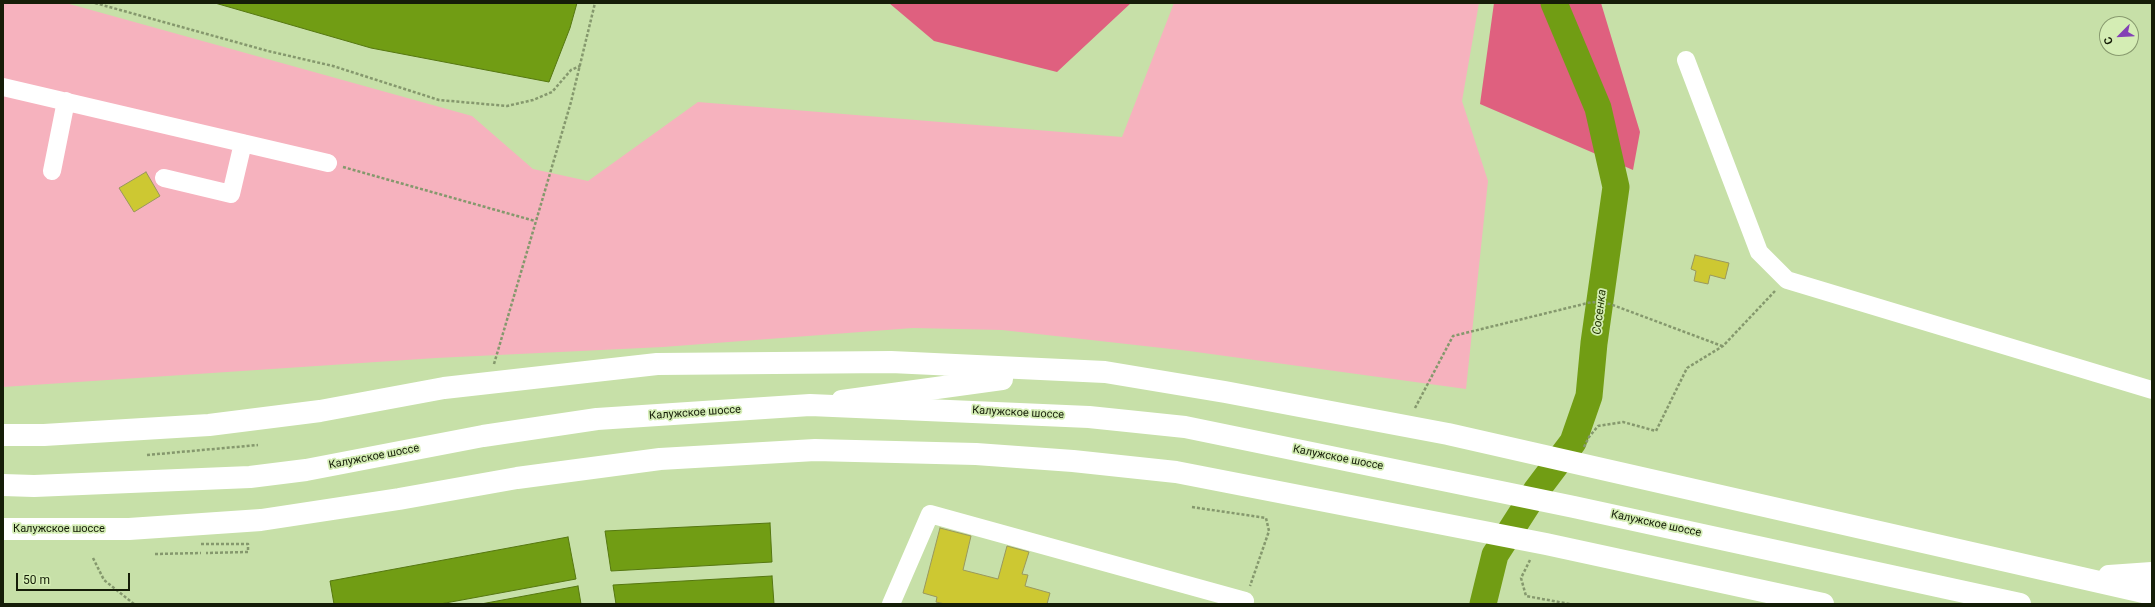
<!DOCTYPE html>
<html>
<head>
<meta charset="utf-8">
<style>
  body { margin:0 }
  #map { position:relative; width:2155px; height:607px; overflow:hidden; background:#c7e0a8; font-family:Roboto,sans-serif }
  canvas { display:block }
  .frame { position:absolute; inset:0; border:4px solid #151d08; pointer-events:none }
  .north { position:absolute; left:2099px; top:16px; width:40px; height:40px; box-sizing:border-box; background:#d4edb4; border:1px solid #889a6f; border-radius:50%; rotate:246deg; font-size:11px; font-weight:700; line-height:16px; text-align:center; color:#151d08 }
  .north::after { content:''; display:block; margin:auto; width:14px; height:18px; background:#8341b5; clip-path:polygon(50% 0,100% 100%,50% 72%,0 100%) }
  .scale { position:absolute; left:16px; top:573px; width:114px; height:18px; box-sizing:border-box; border:2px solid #151d08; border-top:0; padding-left:5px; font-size:12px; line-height:14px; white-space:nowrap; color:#151d08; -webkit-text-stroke:3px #d4edb4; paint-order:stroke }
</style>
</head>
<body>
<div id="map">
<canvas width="2155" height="607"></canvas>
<div class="frame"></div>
<div class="north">С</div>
<div class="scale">50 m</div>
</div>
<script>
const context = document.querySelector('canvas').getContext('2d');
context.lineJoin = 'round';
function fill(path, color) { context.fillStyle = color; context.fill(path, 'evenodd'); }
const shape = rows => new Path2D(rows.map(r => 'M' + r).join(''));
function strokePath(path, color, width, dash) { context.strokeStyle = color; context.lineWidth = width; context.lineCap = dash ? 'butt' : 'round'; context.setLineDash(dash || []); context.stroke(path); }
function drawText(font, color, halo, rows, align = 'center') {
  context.font = font + ' Roboto,sans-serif'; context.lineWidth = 3.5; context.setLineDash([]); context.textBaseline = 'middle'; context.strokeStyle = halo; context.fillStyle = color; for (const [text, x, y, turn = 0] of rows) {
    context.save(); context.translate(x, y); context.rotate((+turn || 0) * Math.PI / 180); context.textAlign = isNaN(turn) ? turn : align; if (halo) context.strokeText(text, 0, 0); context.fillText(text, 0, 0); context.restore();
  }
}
const green = shape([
  [3,3,66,3,472,116,533,169,588,181,698,102,1122,137,1174,3,1479,3,1462,101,1488,181,1466,389,1189,351,1002,330,913,328,663,347,436,358,3,387]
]);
const forest = shape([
  [889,3,1131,3,1057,72,934,41],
  [1494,3,1601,3,1640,132,1633,170,1480,104]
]);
const water = shape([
  [215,3,577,3,570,28,549,82,371,48,215,3],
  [770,523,772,562,611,571,605,531,770,523],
  [568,537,576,579,440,604,334,604,330,581,568,537],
  [772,576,774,604,616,604,613,585,772,576],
  [578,586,581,604,481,604,578,586]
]);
const river = shape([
  [1483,604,1495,555,1536,491,1573,442,1589,396,1594,343,1616,187,1598,108,1554,3]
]);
const building = shape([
  [146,172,160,196,134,212,119,188,146,172],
  [1695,255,1729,263,1725,279,1710,275,1708,284,1694,281,1696,271,1691,269,1695,255],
  [940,528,971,536,963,570,998,579,1007,546,1029,552,1022,574,1028,575,1025,586,1050,593,1047,604,945,604,936,602,937,597,923,593,940,528]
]);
const path = shape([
  [95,3,268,51,333,66,439,100,507,106,533,100,552,92,571,70,580,66],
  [343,167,535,221],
  [494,364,571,102,595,3],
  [1415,408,1453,336,1592,302,1610,304,1722,346],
  [1584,447,1589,437,1598,426,1623,422,1656,431,1687,368,1723,346,1775,291],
  [147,455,258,445],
  [1192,507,1266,518,1269,531,1250,586],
  [201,544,248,544,248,552,206,553],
  [155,554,201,553],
  [93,558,104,580,134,604],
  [1530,560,1521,578,1526,596,1570,604]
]);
const minor = shape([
  [1686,60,1759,252,1787,280,2152,390],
  [3,87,328,163],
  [52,171,66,101],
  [164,178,231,194,243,143],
  [891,604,930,514,1245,601]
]);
const major = shape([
  [842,401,1002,379],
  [3,435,44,435,209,425,320,411,444,388,657,364,891,362,1105,372,1225,392,1448,434,2152,594],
  [2109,576,2152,573]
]);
const highway = shape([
  [3,485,34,486,250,477,306,470,483,436,597,419,810,405,1089,417,1185,427,1574,507,2020,604],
  [3,529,129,529,261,520,399,499,517,478,660,459,815,450,976,454,1073,461,1176,472,1546,544,1823,604]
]);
const streetNames = [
  ["Калужское шоссе",695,413,-4],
  ["Калужское шоссе",1018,413,3],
  ["Калужское шоссе",374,457,-11],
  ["Калужское шоссе",1338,458,11],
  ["Калужское шоссе",1656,524,12],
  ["Калужское шоссе",59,529]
];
const waterNames = [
  ["Сосенка",1600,312,-83]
];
fill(green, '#f6b2be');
fill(forest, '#df607f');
fill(water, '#719d14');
strokePath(water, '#557710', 1);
strokePath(river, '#719d14', 27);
fill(building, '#cdc832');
strokePath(building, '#99985d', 1);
strokePath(path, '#85986d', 2.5, [3, 2]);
strokePath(minor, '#fff', 18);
strokePath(major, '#fff', 22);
strokePath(highway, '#fff', 22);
drawText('11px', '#151d08', '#d4edb4', streetNames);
drawText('italic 12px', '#283a07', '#d4edb4', waterNames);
</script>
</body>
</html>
